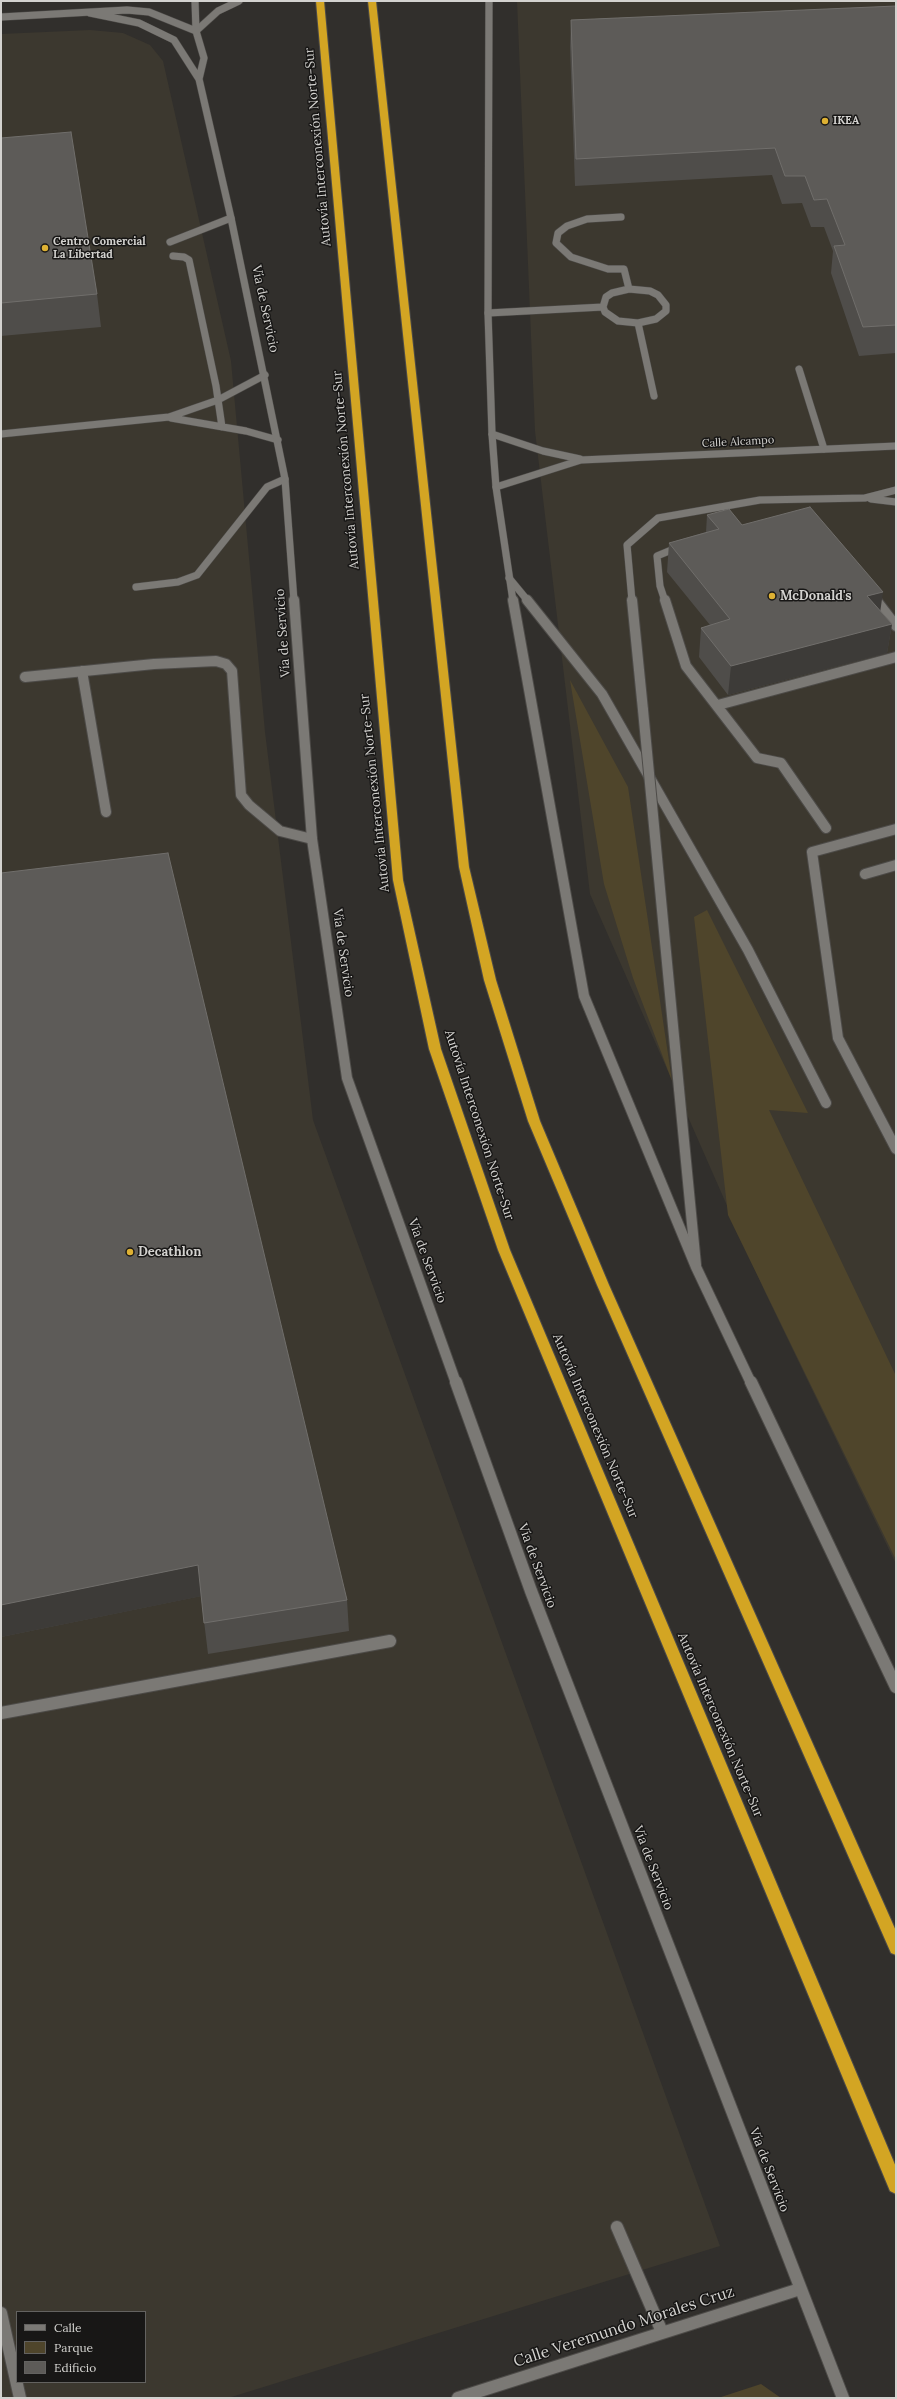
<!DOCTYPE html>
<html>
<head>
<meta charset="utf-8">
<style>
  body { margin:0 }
  #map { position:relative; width:897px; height:2399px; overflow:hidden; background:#312f2c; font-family:Lora,serif }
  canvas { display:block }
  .frame { position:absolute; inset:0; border:2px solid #d3d2cf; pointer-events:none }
  .legend { position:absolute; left:16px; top:2311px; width:130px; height:72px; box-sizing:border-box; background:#181716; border:1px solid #636260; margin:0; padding:5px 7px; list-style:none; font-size:12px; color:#d3d2cf }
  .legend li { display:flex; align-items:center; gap:8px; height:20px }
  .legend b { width:20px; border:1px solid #636260 }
</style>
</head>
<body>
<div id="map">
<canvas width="897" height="2399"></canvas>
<div class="frame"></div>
<ul class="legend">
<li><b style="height:5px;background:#7b7975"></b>Calle</li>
<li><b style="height:11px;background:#4f452b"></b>Parque</li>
<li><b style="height:11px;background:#5d5b58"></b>Edificio</li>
</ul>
</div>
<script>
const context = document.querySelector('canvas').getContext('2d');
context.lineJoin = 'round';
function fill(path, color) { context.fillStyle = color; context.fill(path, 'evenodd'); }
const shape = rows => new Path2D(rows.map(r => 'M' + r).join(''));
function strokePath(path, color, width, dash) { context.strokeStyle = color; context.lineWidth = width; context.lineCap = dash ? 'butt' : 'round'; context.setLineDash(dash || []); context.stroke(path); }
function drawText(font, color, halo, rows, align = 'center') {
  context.font = font + ' Lora,serif'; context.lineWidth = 3; context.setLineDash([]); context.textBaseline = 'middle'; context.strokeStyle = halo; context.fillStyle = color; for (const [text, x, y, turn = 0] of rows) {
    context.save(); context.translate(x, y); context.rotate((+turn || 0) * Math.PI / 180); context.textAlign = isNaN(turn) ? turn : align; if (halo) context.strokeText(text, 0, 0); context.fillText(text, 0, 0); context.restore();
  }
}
const built = shape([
  [517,1,896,1,896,1564,765,1292,590,894,535,431],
  [90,30,123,33,150,45,163,61,231,361,265,732,313,1120,720,2246,228,2398,1,2398,1,34],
  [17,2312,145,2312,145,2382,17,2382]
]);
const green = shape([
  [570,680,628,787,672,1081,633,978,604,884],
  [707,910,808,1113,769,1110,896,1376,896,1560,728,1215,694,917],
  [761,2384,781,2398,718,2398]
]);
const serviceFar2 = shape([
  [621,217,587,219,567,226,558,233,556,243,571,257,608,269,624,269,629,289],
  [170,242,231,218],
  [173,256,184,257,189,260,216,386,222,427],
  [629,289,650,291,658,295,666,305,666,311,656,319,638,323,618,321,605,312,603,307,606,297,612,293,629,289],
  [488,313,603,307],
  [638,323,654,396],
  [799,369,824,449],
  [171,418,246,431,278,440],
  [1,434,169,417,218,400,265,375],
  [871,499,896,502],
  [509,578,528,601],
  [136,587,178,582,197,575,267,487,285,479],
  [873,596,877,601],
  [632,601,627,545,658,518,760,500,865,498,896,490],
  [665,601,660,586,657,556,681,546]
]);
const serviceFar1 = shape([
  [527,600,602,694,748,950,826,1103],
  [632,600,643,710],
  [665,600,686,666,757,758,781,763,826,828],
  [876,600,896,626],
  [82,671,106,812],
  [25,677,154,664,216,661,226,664,232,671,241,795,249,805,280,831,312,839],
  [718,705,896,657],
  [896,829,812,852,838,1038,896,1149],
  [865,874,896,865],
  [679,1089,696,1265]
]);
const service = shape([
  [1,1713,390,1641],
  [617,2227,662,2332],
  [1,2313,20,2398]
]);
const minorFar1 = shape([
  [196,31,218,11,239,1],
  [492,434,543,451,580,459],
  [496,487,581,460,896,446]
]);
const minor = shape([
  [458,2398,800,2289]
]);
const tertiaryFar2 = shape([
  [195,1,196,31,204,58,199,79],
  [489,1,488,313,492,434,496,487,513,601],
  [90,13,139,23,174,40,199,79,231,218,285,479,294,601],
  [1,17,127,10,149,12,196,31]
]);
const tertiaryFar1 = shape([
  [294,600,312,839,347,1078,456,1383],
  [513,600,584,996,696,1267,751,1383]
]);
const tertiary = shape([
  [456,1382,531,1591,843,2398],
  [751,1382,896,1687]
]);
const motorway = shape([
  [316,1,324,1,403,880,441,1049,510,1250,896,2167,896,2194,890,2191,498,1250,429,1049,393,880,316,1],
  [368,1,376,1,469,867,496,980,540,1121,609,1285,896,1931,896,1955,891,1953,597,1285,528,1121,484,980,459,867,368,1]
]);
const serviceBridge = shape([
  [643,710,679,1089]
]);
const wall = shape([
  [896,6,896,353,859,356,831,273,833,251,824,227,811,227,802,203,782,204,772,175,575,186,570,46,571,20],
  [1,138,97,294,101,327,1,336],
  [707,515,742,525,880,611,892,624,887,653,728,695,699,657,701,628,710,625,667,572,669,543,706,532],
  [1,873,347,1600,349,1631,208,1654,201,1596,1,1637]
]);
const shadedWall = shape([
  [883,592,879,620,867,596],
  [892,624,887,653,728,695,731,666],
  [198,1565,202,1596,1,1637,1,1605]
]);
const building = shape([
  [896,6,896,325,863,327,834,246,845,245,827,199,814,200,805,176,785,176,775,148,576,159,571,20,896,6],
  [71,132,97,294,1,303,1,138,71,132],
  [810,507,883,592,867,596,892,624,731,666,701,628,730,619,669,543,719,529,707,515,729,509,742,525,810,507],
  [168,853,347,1600,204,1623,198,1565,1,1605,1,873,168,853]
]);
const markers = [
  [825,121,4,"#deb133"],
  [45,248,4,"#deb133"],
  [772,596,4,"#deb133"],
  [130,1252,4,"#deb133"]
];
const farPoinames = [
  ["IKEA",833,121],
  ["Centro Comercial",53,242],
  ["La Libertad",53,255]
];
const farStreetnames = [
  ["Calle Alcampo",738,442,-3]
];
const streetNames = [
  ["Autovía Interconexión Norte-Sur",318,147,-95],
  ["Vía de Servicio",265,309,78],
  ["Autovía Interconexión Norte-Sur",346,470,-95],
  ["Vía de Servicio",283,633,-94],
  ["Autovía Interconexión Norte-Sur",375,793,-96],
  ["Vía de Servicio",343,953,82],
  ["Autovía Interconexión Norte-Sur",479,1125,72],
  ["Vía de Servicio",427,1261,70],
  ["Autovía Interconexión Norte-Sur",595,1426,67],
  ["Vía de Servicio",537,1566,70],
  ["Autovía Interconexión Norte-Sur",720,1725,67],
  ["Vía de Servicio",653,1868,69],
  ["Vía de Servicio",769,2170,69]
];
const poiNames = [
  ["McDonald's",780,596],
  ["Decathlon",138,1252]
];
const nearStreetnames = [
  ["Calle Veremundo Morales Cruz",624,2327,-18]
];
fill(built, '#3c382f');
fill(green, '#4f452b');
strokePath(serviceFar2, '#4d4b48', 8);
strokePath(serviceFar1, '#4d4b48', 12);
strokePath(service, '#4d4b48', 14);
strokePath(minorFar1, '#4d4b48', 8);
strokePath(minor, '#4d4b48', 14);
strokePath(tertiaryFar2, '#4d4b48', 8);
strokePath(tertiaryFar1, '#4d4b48', 12);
strokePath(tertiary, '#4d4b48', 14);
strokePath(motorway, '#4d4b48', 2);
strokePath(serviceFar2, '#7b7975', 7);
strokePath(serviceFar1, '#7b7975', 10);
strokePath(service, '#7b7975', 12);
strokePath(minorFar1, '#7b7975', 7);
strokePath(minor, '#7b7975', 12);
strokePath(tertiaryFar2, '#7b7975', 7);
strokePath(tertiaryFar1, '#7b7975', 10);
strokePath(tertiary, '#7b7975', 12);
fill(motorway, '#d3a523');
strokePath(serviceBridge, '#4d4b48', 12, []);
strokePath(serviceBridge, '#7b7975', 10);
fill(wall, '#4f4d4a');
fill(shadedWall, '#3d3b38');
fill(building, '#5d5b58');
strokePath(building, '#706e6b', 1);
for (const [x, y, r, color] of markers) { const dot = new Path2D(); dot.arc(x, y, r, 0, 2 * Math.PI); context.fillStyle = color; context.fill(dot); strokePath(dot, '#181716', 1.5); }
drawText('bold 11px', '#d3d2cf', '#181716', farPoinames, 'left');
drawText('11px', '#d3d2cf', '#181716', farStreetnames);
drawText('13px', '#d3d2cf', '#181716', streetNames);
drawText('bold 13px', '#d3d2cf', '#181716', poiNames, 'left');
drawText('16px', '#d3d2cf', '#181716', nearStreetnames);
</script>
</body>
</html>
